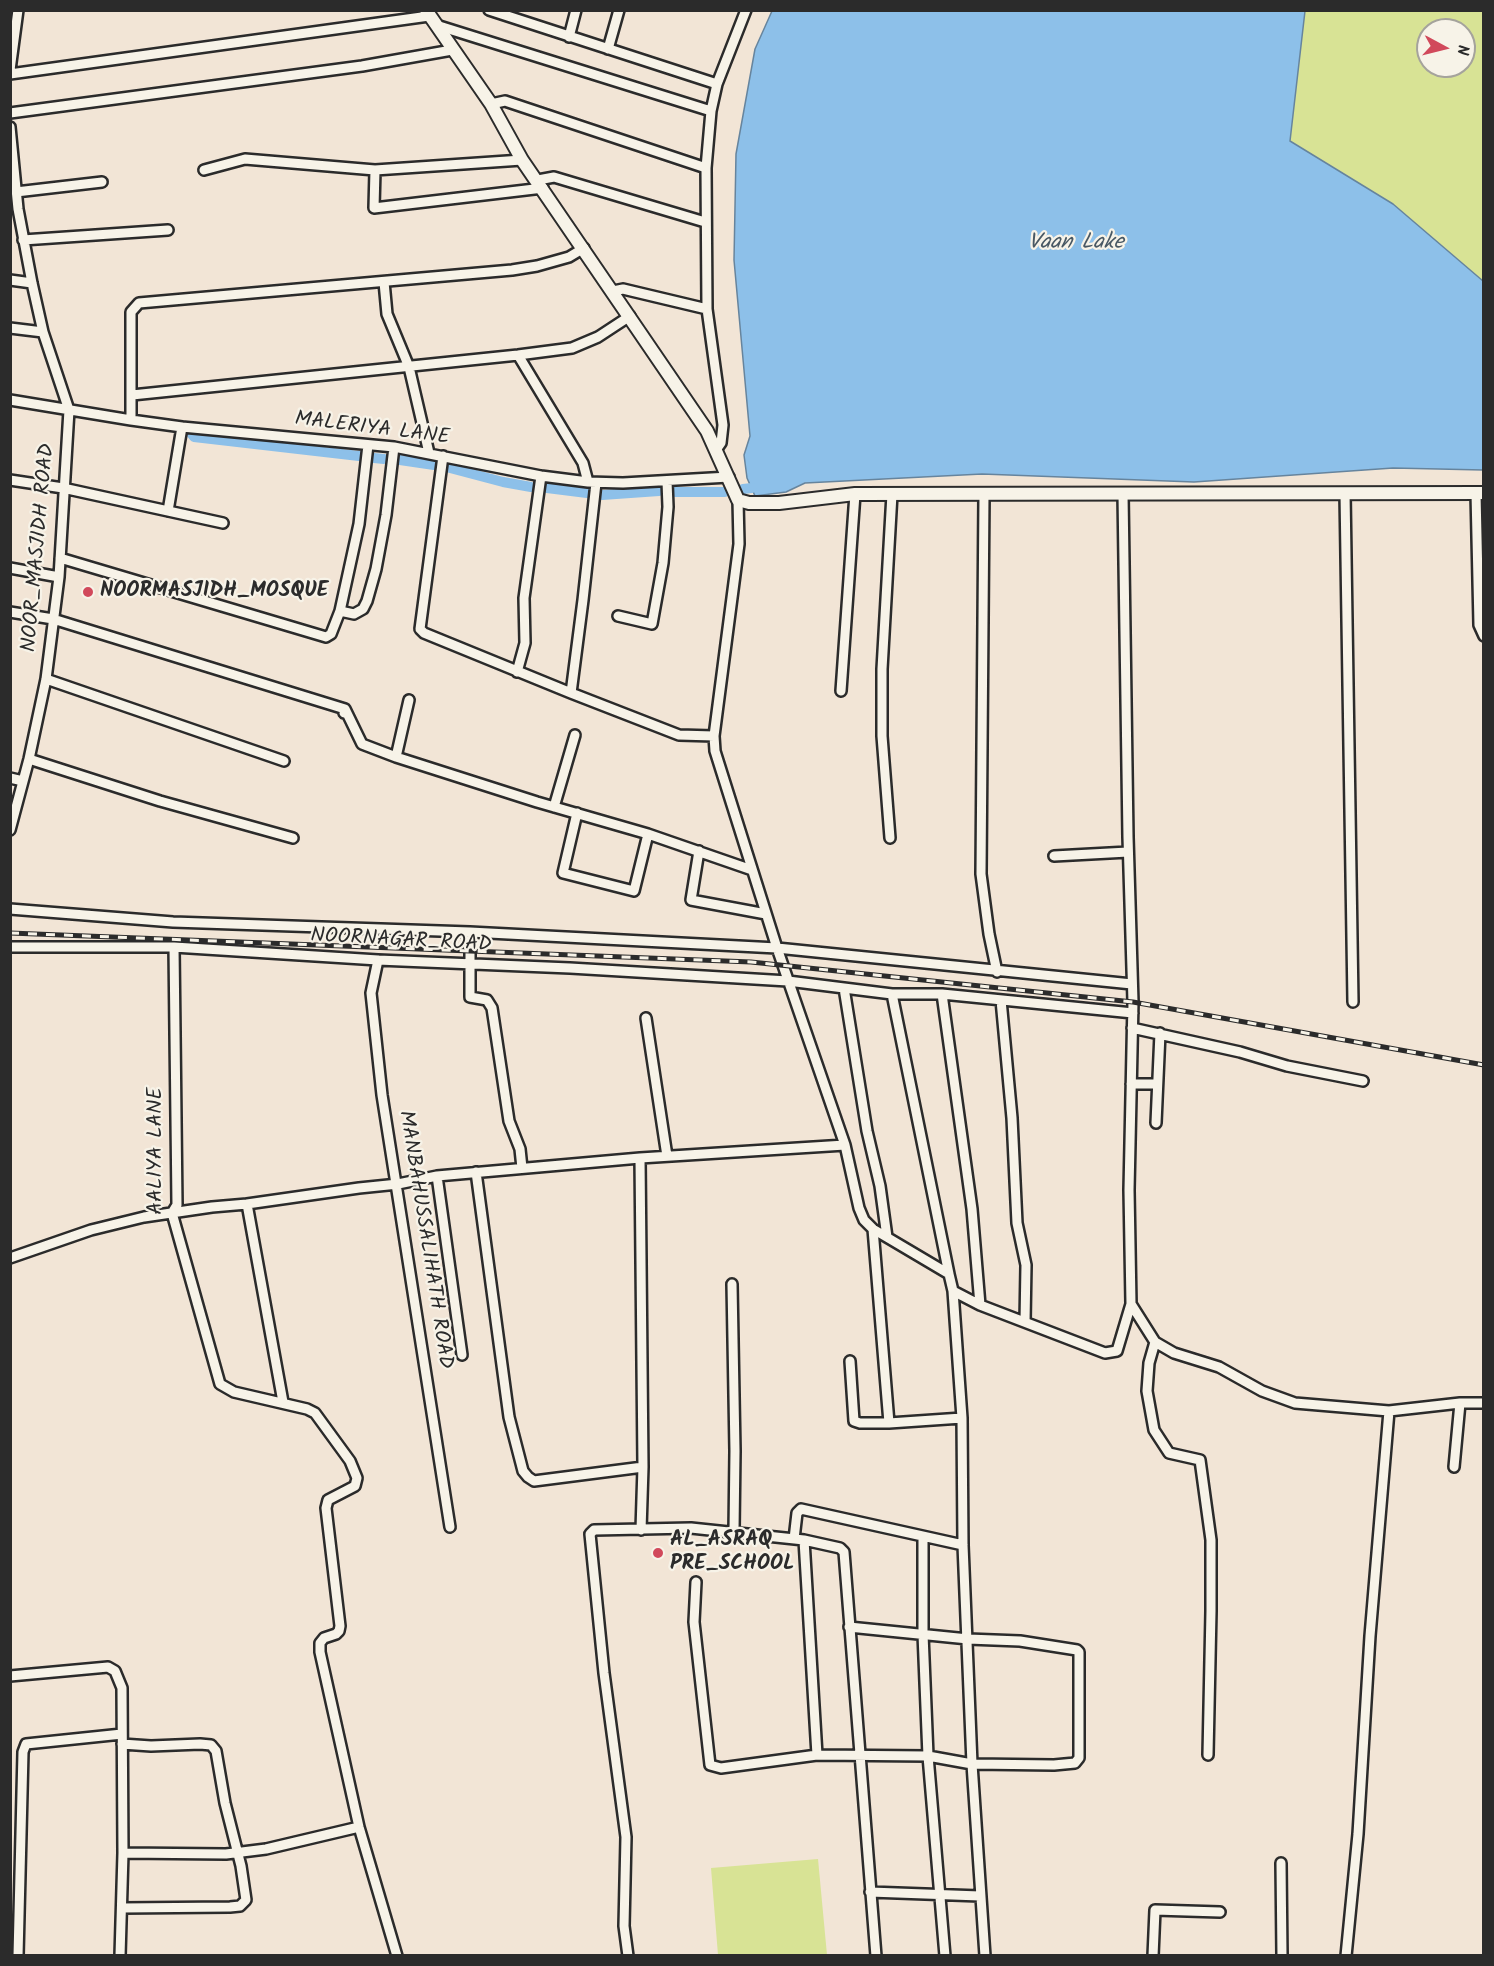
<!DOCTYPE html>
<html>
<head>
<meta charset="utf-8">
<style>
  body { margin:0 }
  #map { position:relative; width:1494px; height:1966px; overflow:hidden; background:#f2e5d6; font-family:Kalam,sans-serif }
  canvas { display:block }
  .frame { position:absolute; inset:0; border:12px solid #2b2b2b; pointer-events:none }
  .north { position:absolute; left:1416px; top:18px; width:60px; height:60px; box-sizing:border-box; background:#f7f3e8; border:2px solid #a5a39c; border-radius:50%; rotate:97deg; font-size:16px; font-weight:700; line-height:24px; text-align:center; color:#2b2b2b }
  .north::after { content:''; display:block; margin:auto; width:21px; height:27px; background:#d1495b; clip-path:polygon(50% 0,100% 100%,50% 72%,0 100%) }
</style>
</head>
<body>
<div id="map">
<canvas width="1494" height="1966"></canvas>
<div class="frame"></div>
<div class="north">N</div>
</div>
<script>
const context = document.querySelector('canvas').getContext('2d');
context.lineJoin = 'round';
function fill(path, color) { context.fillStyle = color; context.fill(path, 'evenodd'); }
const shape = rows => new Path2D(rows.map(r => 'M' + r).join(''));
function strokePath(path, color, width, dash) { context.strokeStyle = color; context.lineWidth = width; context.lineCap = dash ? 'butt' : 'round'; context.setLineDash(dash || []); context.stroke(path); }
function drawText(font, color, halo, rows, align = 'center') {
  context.font = font + ' Kalam,sans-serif'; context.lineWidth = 4.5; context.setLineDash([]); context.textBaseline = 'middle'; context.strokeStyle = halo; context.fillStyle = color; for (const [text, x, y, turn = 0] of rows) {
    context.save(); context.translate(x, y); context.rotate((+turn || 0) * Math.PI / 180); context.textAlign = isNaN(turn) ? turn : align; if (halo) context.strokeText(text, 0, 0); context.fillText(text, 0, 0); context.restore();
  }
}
const green = shape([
  [1305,11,1483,11,1483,281,1393,204,1290,141],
  [1428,30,1464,30,1464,66,1428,66],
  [818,1859,827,1955,718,1955,711,1868]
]);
const water = shape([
  [772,11,1305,11,1290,141,1393,204,1483,281,1483,470,1393,468,1194,482,982,474,805,483,786,492,755,496,747,478,744,455,750,436,734,260,736,154,755,49,772,11]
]);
const canal = shape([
  [190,432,194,437,359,456],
  [374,458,384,459],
  [400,460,434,465],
  [450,468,503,482,531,487],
  [547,488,587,493],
  [743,489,752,488],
  [675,492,725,492],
  [602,495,659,491]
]);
const street = shape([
  [489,10,717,84],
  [436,25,711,111],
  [569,37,576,10],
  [608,49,619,10],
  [10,70,18,10],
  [10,74,429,16],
  [491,104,505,101,706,168],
  [10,113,362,66,452,50],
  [10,127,18,209,32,283,43,332,69,410,59,577,46,679,29,759,10,830],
  [204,170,245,159,375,170,522,160],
  [375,170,374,208,543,188],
  [538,180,554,177,705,222],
  [16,192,102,182],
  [23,240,168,230],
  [10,280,32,283],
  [384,282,387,314,409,367,429,453],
  [613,291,623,289,707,309],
  [10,328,43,332],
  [518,355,583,463,588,482],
  [132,395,518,355,572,348,598,337,630,316],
  [10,400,131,420,182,427,394,447,541,476,588,482,623,483,729,477],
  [131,420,131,312,139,303,512,270,537,266,569,257,584,248],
  [716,450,721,443,723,425,707,309,706,168,711,111,717,84,746,10],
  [443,456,420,629,424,633,571,693,679,735,714,736],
  [10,480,63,488,223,523],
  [1345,493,1353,1002],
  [1476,493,1479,625,1484,636],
  [984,494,981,874,989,934,997,972],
  [738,500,739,544,714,736,715,751,777,948,845,1145,859,1208,864,1220,873,1229,949,1274,953,1291,962,1418,963,1545,972,1764,985,1956],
  [168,511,182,427],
  [60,558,326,637,331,634,340,611,359,524,368,445],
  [10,568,59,577],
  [340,611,354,614,363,609,367,601,376,569,386,515,394,447],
  [10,612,53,619,345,709],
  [618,616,652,624,663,563,668,507,667,481],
  [517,672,525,643,524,598,541,476],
  [46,679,284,761],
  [841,691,855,494],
  [571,693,583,600,596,483],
  [409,700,396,757,537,802,648,834,752,870],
  [344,713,345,709,362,744,396,757],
  [29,759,160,801,293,838],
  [10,778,23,781],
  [554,807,575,735],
  [577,813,563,873,634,891,648,834],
  [890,838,882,736,882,669,892,494],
  [699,851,691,900,766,914],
  [1054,856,1128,852],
  [10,909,173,922,470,932,777,948,1132,984],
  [470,932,470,997,487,1000,492,1008,509,1121,520,1149,522,1168],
  [10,947,174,947,378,960,570,968,788,981,892,994,942,994,1133,1013],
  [174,947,177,1205,172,1213,220,1384,234,1392,307,1409,315,1413,350,1461,357,1478,355,1486,328,1500,326,1508,340,1626,339,1631,336,1634,324,1638,320,1643,320,1652,359,1827,397,1956],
  [378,960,371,993,382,1095,450,1527],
  [844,988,867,1131,880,1186,887,1237],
  [892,994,949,1274],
  [942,994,972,1209,980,1305],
  [1001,1000,1012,1118,1017,1223,1026,1265,1025,1322],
  [646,1018,667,1156],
  [1132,1028,1240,1052,1287,1066,1363,1081],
  [1131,1084,1157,1084],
  [1156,1123,1160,1033],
  [640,1158,643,1467,641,1530],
  [476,1172,509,1417,523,1471,528,1477,534,1481,643,1467],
  [437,1176,462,1355],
  [247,1204,283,1402],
  [873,1229,889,1423],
  [10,1258,91,1230,144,1217,212,1207,247,1204,359,1188,398,1184,437,1176,640,1158,845,1145],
  [732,1284,735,1451,734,1531],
  [953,1291,980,1305,1105,1353,1117,1351,1131,1304,1129,1190,1133,1002,1128,837,1123,494],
  [1131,1304,1155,1342,1174,1353,1219,1367,1262,1391,1295,1403,1389,1411,1460,1403,1484,1403],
  [1155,1342,1149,1363,1147,1391,1154,1430,1169,1453,1200,1460,1211,1540,1211,1611,1208,1755],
  [850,1361,854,1421,860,1423,889,1423,962,1418],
  [1454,1467,1460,1403],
  [923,1537,923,1634,928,1756,945,1956],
  [794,1539,797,1513,801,1509,963,1545],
  [804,1540,817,1755,928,1756,972,1764,1054,1765,1075,1763,1079,1758,1079,1652,1077,1650,1020,1641,968,1639,849,1627],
  [696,1582,694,1622,710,1765,721,1768,817,1755],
  [10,1676,108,1667,115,1671,122,1688,123,1853,120,1956],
  [123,1853,226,1854,266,1849,359,1827],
  [1281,1863,1282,1956],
  [870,1892,980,1896],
  [122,1908,230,1907,240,1906,246,1900,241,1866,225,1803,216,1751,211,1745,200,1744,151,1746,122,1744],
  [18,1956,23,1752,26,1744,122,1734],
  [628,1956,624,1926,626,1837,604,1673,590,1534,594,1530,691,1528,804,1540,840,1548,844,1552,876,1956],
  [1153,1956,1155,1910,1220,1912],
  [1346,1956,1358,1834,1370,1636,1389,1411]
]);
const secondary = shape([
  [426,10,491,104,522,160,707,431,738,500,749,503,779,503,855,494,1484,493]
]);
const rail = shape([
  [10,933,751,962,1133,1002,1484,1065]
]);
const markers = [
  [88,592,6,"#d1495b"],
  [658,1553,6,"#d1495b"]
];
const streetNames = [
  ["MALERIYA LANE",372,430,7],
  ["NOOR_MASJIDH ROAD",40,548,-85],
  ["NOORNAGAR_ROAD",401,942,3],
  ["AALIYA LANE",157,1151,-90],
  ["MANBAHUSSALIHATH ROAD",424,1240,81]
];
const poiNames = [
  ["NOORMASJIDH_MOSQUE",100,592],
  ["AL_ASRAQ",670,1541],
  ["PRE_SCHOOL",670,1565]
];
const waterNames = [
  ["Vaan Lake",1076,244]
];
fill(green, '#d8e395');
fill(water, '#8dc0e9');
strokePath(water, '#66849d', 1.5);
strokePath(canal, '#8dc0e9', 10);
strokePath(street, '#2b2b2b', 14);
strokePath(secondary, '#2b2b2b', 16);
strokePath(street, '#f7f3e8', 9);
strokePath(secondary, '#f7f3e8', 12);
strokePath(rail, '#2b2b2b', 5);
strokePath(rail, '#f7f3e8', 3, [9]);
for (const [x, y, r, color] of markers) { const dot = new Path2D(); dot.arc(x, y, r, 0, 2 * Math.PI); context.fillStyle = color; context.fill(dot); strokePath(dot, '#f7f3e8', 2); }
drawText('21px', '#2b2b2b', '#f7f3e8', streetNames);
drawText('bold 21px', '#2b2b2b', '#f7f3e8', poiNames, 'left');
drawText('italic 22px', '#485864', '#f7f3e8', waterNames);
</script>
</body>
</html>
